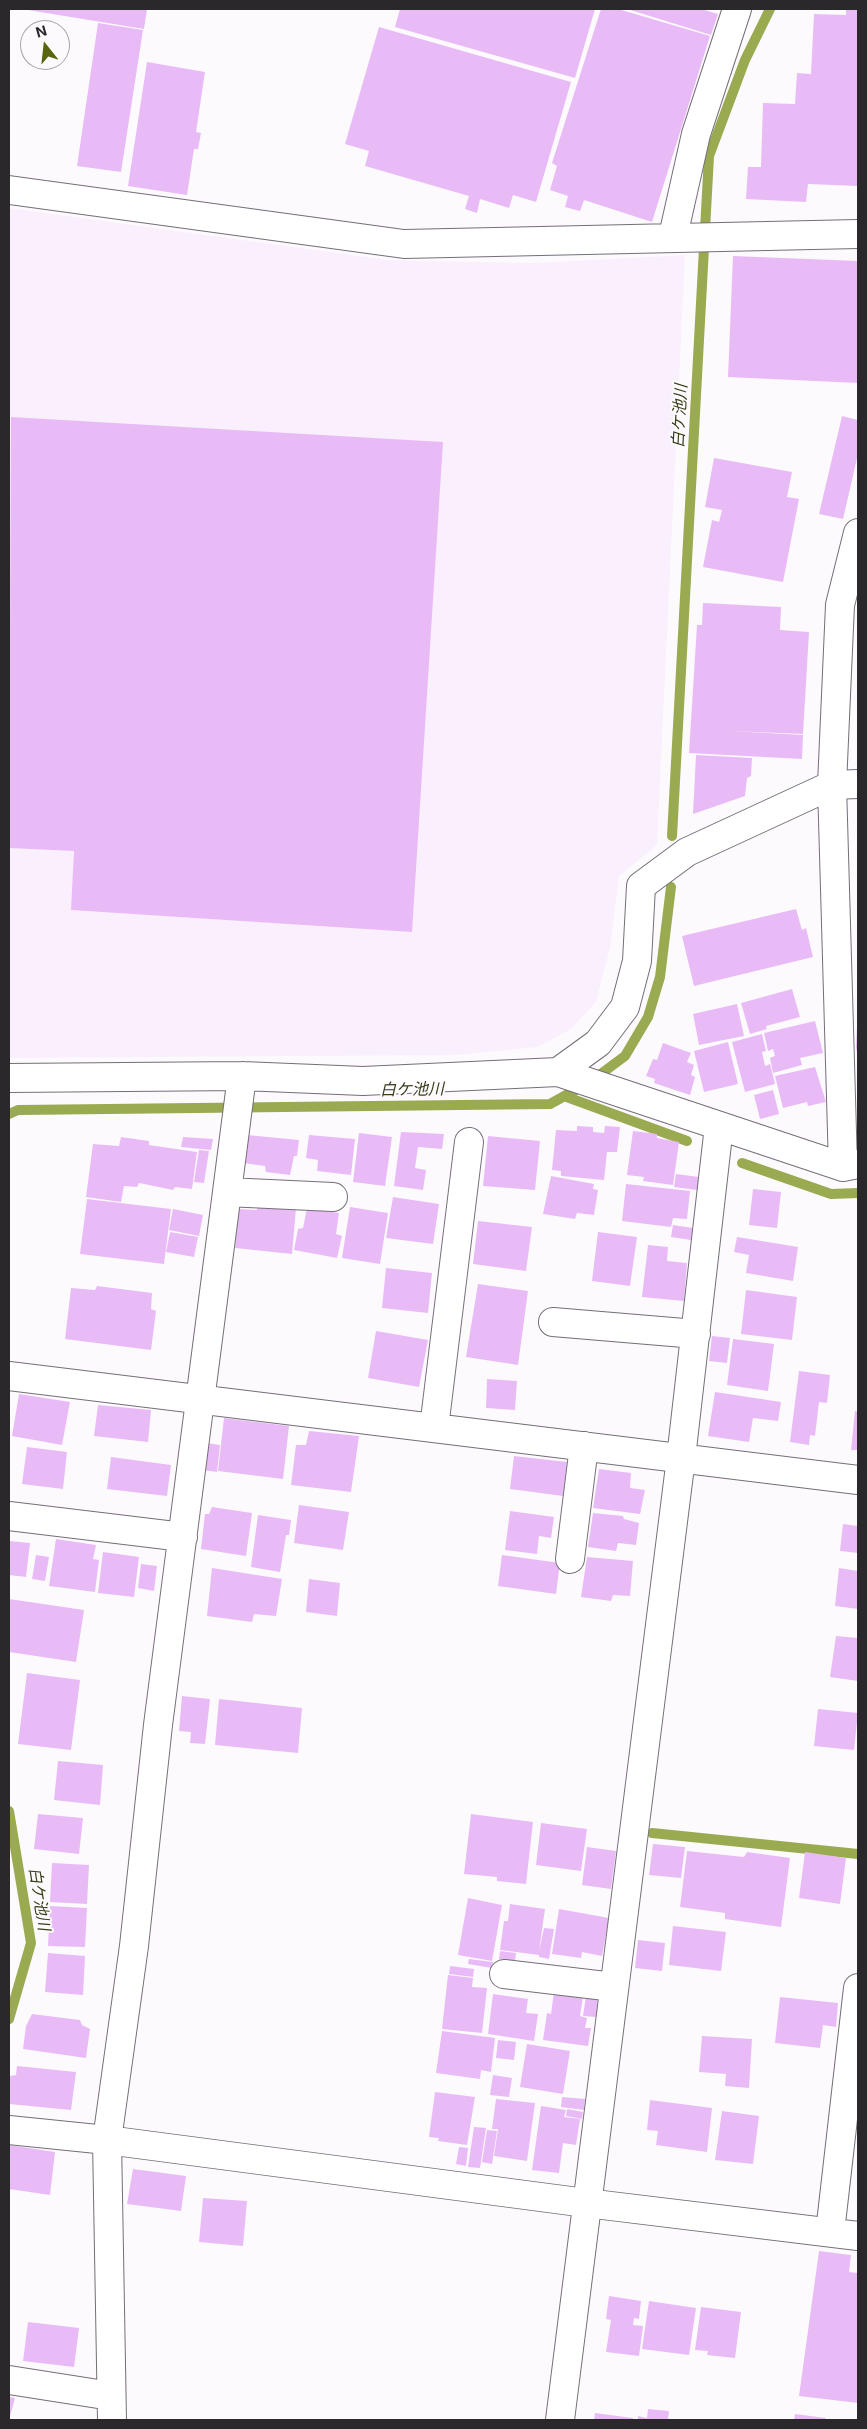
<!DOCTYPE html>
<html>
<head>
<meta charset="utf-8">
<style>
  body { margin:0 }
  #map { position:relative; width:867px; height:2429px; overflow:hidden; background:#fdfafe; font-family:Inter,sans-serif }
  canvas { display:block }
  .frame { position:absolute; inset:0; border:10px solid #2b282c; pointer-events:none }
  .north { position:absolute; left:20px; top:20px; width:50px; height:50px; box-sizing:border-box; background:#fdfafe; border:1px solid #a9a6aa; border-radius:50%; rotate:344deg; font-size:14px; font-weight:700; line-height:20px; text-align:center; color:#2b282c }
  .north::after { content:''; display:block; margin:auto; width:18px; height:22px; background:#58650b; clip-path:polygon(50% 0,100% 100%,50% 72%,0 100%) }
</style>
</head>
<body>
<div id="map">
<canvas width="867" height="2429"></canvas>
<div class="frame"></div>
<div class="north">N</div>
</div>
<script>
const context = document.querySelector('canvas').getContext('2d');
context.lineJoin = 'round';
function fill(path, color) { context.fillStyle = color; context.fill(path, 'evenodd'); }
const shape = rows => new Path2D(rows.map(r => 'M' + r).join(''));
function strokePath(path, color, width, dash) { context.strokeStyle = color; context.lineWidth = width; context.lineCap = dash ? 'butt' : 'round'; context.setLineDash(dash || []); context.stroke(path); }
function drawText(font, color, halo, rows, align = 'center') {
  context.font = font + ' Inter,"Noto Sans JP",sans-serif'; context.lineWidth = 4; context.setLineDash([]); context.textBaseline = 'middle'; context.strokeStyle = halo; context.fillStyle = color; for (const [text, x, y, turn = 0] of rows) {
    context.save(); context.translate(x, y); context.rotate((+turn || 0) * Math.PI / 180); context.textAlign = isNaN(turn) ? turn : align; if (halo) context.strokeText(text, 0, 0); context.fillText(text, 0, 0); context.restore();
  }
}
const built = shape([
  [9,208,388,260,535,263,685,255,657,845,619,876,610,948,596,1002,571,1029,538,1047,457,1055,9,1058]
]);
const stream = shape([
  [672,836,709,156,745,60,770,9],
  [564,1096,687,1141],
  [9,1114,18,1110,550,1104,590,1082,625,1056,648,1017,660,977,671,887],
  [742,1163,831,1194,858,1193],
  [9,1811,31,1943,9,2019],
  [652,1833,858,1854]
]);
const building = shape([
  [22,9,147,9,144,29],
  [400,9,595,9,575,78,395,27],
  [601,9,618,9,710,36,652,222,584,200,580,211,565,207,568,196,550,190,557,166,552,163],
  [627,9,701,9,718,14,711,35],
  [846,9,858,9,858,186,808,184,806,202,746,199,748,167,761,167,763,103,795,104,797,73,811,74,814,14,846,15],
  [98,23,143,30,121,172,77,166],
  [379,27,571,82,536,202,513,195,509,208,480,199,477,213,465,209,469,196,365,166,369,151,345,144],
  [147,62,205,72,196,132,201,133,198,149,194,149,187,195,128,186],
  [733,256,858,261,858,383,728,377],
  [842,416,858,420,858,454,843,519,819,514],
  [11,417,443,442,412,932,71,910,74,851,9,848],
  [714,458,792,472,787,497,799,499,783,582,703,567,712,520,719,522,722,510,705,507],
  [703,603,781,607,780,630,809,632,803,734,730,731,803,735,802,759,689,753,697,625,702,625],
  [696,755,752,758,751,776,747,778,745,796,693,814],
  [796,909,802,930,806,928,813,957,694,986,682,936],
  [792,989,800,1017,766,1026,767,1029,750,1034,741,1003],
  [737,1004,744,1036,699,1045,693,1014],
  [815,1021,823,1053,800,1058,802,1065,773,1073,770,1058,775,1056,773,1049,768,1051,764,1033],
  [857,1026,858,1026,857,1053,856,1047],
  [762,1034,766,1051,762,1052,765,1066,770,1064,775,1084,745,1092,732,1042],
  [728,1042,738,1084,704,1092,694,1051],
  [663,1043,691,1053,687,1062,694,1065,691,1075,695,1077,690,1095,654,1083,655,1079,646,1076,653,1059,657,1060],
  [815,1067,826,1102,808,1106,807,1102,783,1108,775,1076],
  [773,1090,779,1114,760,1119,754,1095],
  [577,1126,593,1127,593,1132,604,1133,605,1126,620,1127,617,1152,607,1152,604,1180,561,1176,561,1171,552,1170,556,1130,577,1131],
  [633,1131,657,1134,657,1138,679,1142,673,1185,643,1181,644,1177,627,1175],
  [401,1132,444,1134,442,1149,418,1147,415,1168,426,1170,423,1190,394,1186],
  [359,1133,392,1137,385,1186,353,1182],
  [247,1135,299,1140,297,1156,294,1156,290,1175,266,1172,265,1166,243,1163],
  [309,1135,355,1139,351,1175,317,1171,318,1160,306,1158],
  [488,1136,540,1141,535,1190,483,1186],
  [121,1137,149,1141,149,1145,197,1152,192,1189,175,1187,173,1190,139,1183,137,1187,124,1186,121,1202,86,1197,93,1144,119,1146],
  [183,1137,213,1139,211,1150,181,1147],
  [199,1150,209,1151,204,1183,194,1182],
  [676,1174,699,1177,697,1190,674,1187],
  [551,1176,594,1184,593,1189,598,1190,594,1215,577,1213,575,1219,543,1214],
  [626,1184,690,1191,687,1219,673,1218,671,1227,622,1221],
  [753,1189,781,1192,777,1228,749,1225],
  [393,1197,439,1204,433,1244,386,1238],
  [87,1199,171,1209,164,1264,80,1254],
  [258,1205,296,1208,292,1254,235,1248,238,1209,257,1210],
  [350,1207,388,1213,380,1264,342,1258],
  [307,1208,339,1213,336,1234,342,1236,337,1258,294,1250,298,1229,303,1228],
  [173,1209,203,1215,199,1236,169,1230],
  [478,1221,532,1227,526,1271,473,1264],
  [673,1225,693,1228,691,1240,671,1237],
  [170,1232,198,1237,194,1257,166,1252],
  [598,1232,637,1237,630,1286,592,1281],
  [737,1237,798,1247,793,1281,746,1273,749,1255,734,1252],
  [648,1245,668,1247,667,1261,687,1263,684,1301,642,1297],
  [386,1268,432,1273,428,1313,382,1308],
  [478,1284,528,1291,518,1365,466,1357],
  [97,1286,152,1293,151,1309,156,1311,151,1350,65,1339,71,1288,95,1290],
  [746,1290,797,1297,792,1340,741,1334],
  [376,1331,428,1340,419,1387,368,1378],
  [712,1336,730,1338,727,1363,709,1361],
  [733,1339,774,1344,768,1391,727,1385],
  [799,1371,830,1375,827,1403,819,1402,815,1436,810,1435,809,1445,790,1442],
  [487,1379,517,1381,515,1410,486,1408],
  [715,1392,781,1402,778,1421,753,1418,749,1442,708,1436],
  [19,1394,70,1402,62,1445,12,1436],
  [98,1405,151,1410,148,1442,94,1436],
  [855,1411,858,1412,858,1450,851,1450],
  [224,1418,289,1426,283,1479,218,1471],
  [309,1431,359,1436,351,1492,291,1485,296,1445,306,1445],
  [207,1443,220,1445,217,1472,203,1470],
  [27,1447,67,1452,63,1489,22,1484],
  [514,1456,567,1462,563,1496,510,1489],
  [111,1457,171,1465,167,1496,107,1489],
  [599,1469,631,1473,630,1488,645,1490,640,1514,593,1508],
  [299,1505,349,1512,343,1550,294,1543],
  [212,1507,252,1513,246,1556,201,1549,205,1514,209,1514],
  [510,1511,554,1517,551,1538,539,1536,537,1554,505,1550],
  [593,1513,623,1516,624,1519,639,1523,636,1545,618,1543,616,1551,588,1547],
  [258,1515,291,1520,289,1535,286,1535,280,1572,251,1567],
  [843,1524,858,1526,858,1553,840,1551],
  [56,1539,96,1545,93,1559,99,1560,95,1592,49,1586],
  [9,1541,30,1543,26,1577,9,1575],
  [103,1552,139,1557,134,1597,98,1593],
  [36,1555,49,1557,45,1581,32,1579],
  [502,1555,560,1563,556,1594,498,1586],
  [587,1557,633,1561,630,1596,613,1595,611,1601,581,1597],
  [141,1564,157,1566,154,1591,138,1588],
  [212,1568,282,1579,276,1616,254,1614,252,1622,207,1616],
  [839,1568,858,1571,858,1609,835,1606],
  [309,1579,340,1583,337,1616,306,1612],
  [9,1599,84,1610,76,1662,9,1652],
  [836,1636,858,1638,858,1681,830,1677],
  [27,1673,80,1680,71,1750,18,1744],
  [182,1696,210,1699,205,1744,190,1743,191,1732,179,1731],
  [219,1699,302,1708,298,1753,215,1745],
  [818,1709,858,1713,854,1750,814,1746],
  [58,1761,103,1765,100,1805,54,1800],
  [38,1814,83,1818,79,1854,34,1849],
  [471,1814,533,1822,526,1884,497,1881,497,1877,464,1874],
  [541,1823,587,1829,581,1871,536,1865],
  [653,1844,685,1847,681,1878,649,1875],
  [587,1847,616,1851,611,1889,582,1885],
  [687,1851,744,1857,747,1852,790,1858,781,1927,725,1919,725,1913,680,1907],
  [805,1852,846,1858,840,1904,799,1898],
  [52,1863,89,1865,87,1904,50,1902],
  [468,1898,502,1905,492,1961,458,1955],
  [510,1904,545,1909,539,1951,544,1928,554,1929,549,1959,539,1957,539,1955,500,1950,504,1921,508,1921],
  [50,1906,87,1908,85,1947,48,1946],
  [559,1909,609,1918,602,1956,582,1952,581,1958,552,1954],
  [673,1926,726,1932,721,1971,669,1965],
  [638,1940,665,1943,662,1971,635,1968],
  [500,1951,516,1953,515,1962,499,1959],
  [48,1953,85,1956,83,1995,45,1992],
  [469,1959,493,1962,492,1968,468,1964],
  [450,1966,474,1969,473,1977,449,1974],
  [448,1975,473,1978,472,1987,487,1988,482,2033,442,2029],
  [554,1992,583,1997,580,2016,587,2018,585,2028,591,2028,588,2046,543,2040,547,2013,551,2014],
  [493,1994,528,1999,526,2013,538,2014,534,2041,488,2034],
  [586,1996,598,1997,596,2017,583,2016],
  [780,1997,838,2003,836,2027,823,2025,820,2048,775,2043],
  [32,2014,80,2020,82,2025,90,2029,86,2058,23,2049,26,2026],
  [442,2031,495,2038,491,2072,481,2070,480,2079,436,2073],
  [702,2036,752,2039,749,2088,725,2086,726,2074,699,2072],
  [498,2040,516,2042,514,2060,496,2058],
  [527,2044,570,2051,563,2094,520,2087],
  [17,2066,76,2072,71,2110,9,2104,10,2076,16,2075],
  [493,2075,512,2078,509,2097,490,2095],
  [435,2092,475,2097,467,2145,438,2141,439,2138,429,2137],
  [562,2097,585,2099,584,2110,561,2107],
  [496,2099,535,2103,527,2161,494,2156,498,2129,492,2129],
  [650,2100,712,2108,707,2152,656,2145,658,2131,647,2130],
  [541,2106,566,2110,564,2117,580,2119,576,2145,563,2143,559,2173,532,2170],
  [567,2109,583,2112,582,2119,566,2116],
  [722,2111,759,2116,753,2164,715,2160],
  [474,2127,486,2128,480,2168,468,2167],
  [487,2130,497,2131,492,2164,482,2162],
  [9,2145,55,2152,50,2195,9,2189],
  [459,2147,468,2148,466,2166,456,2164],
  [133,2169,186,2176,181,2211,127,2204],
  [203,2198,247,2201,243,2246,199,2242],
  [819,2251,851,2255,849,2272,858,2273,858,2403,799,2396],
  [609,2296,641,2301,639,2319,634,2318,633,2325,643,2326,639,2356,606,2352,611,2320,606,2319],
  [649,2301,696,2308,689,2355,642,2349],
  [701,2307,741,2312,735,2358,707,2355,708,2351,695,2350],
  [28,2322,79,2328,74,2367,23,2361],
  [9,2397,15,2398,9,2420],
  [648,2409,669,2411,668,2420,638,2420,638,2416,647,2418],
  [595,2413,633,2418,633,2420,594,2420],
  [795,2414,826,2418,825,2420,794,2420]
]);
const street = shape([
  [9,190,404,244,858,234],
  [673,236,696,134,737,9],
  [558,1072,598,1043,625,1007,637,961,641,886,687,852,832,785,858,784],
  [9,1078,242,1076,363,1081,558,1072,843,1167,858,1164],
  [843,1167,832,785,840,605,858,533],
  [227,1192,333,1197],
  [553,1322,696,1334],
  [9,1376,858,1480],
  [434,1428,469,1142],
  [9,1516,183,1537],
  [570,1559,584,1446],
  [504,1974,614,1987],
  [9,2130,107,2140,586,2203,858,2236],
  [830,2232,858,1988],
  [9,2380,111,2396],
  [112,2420,107,2140,134,1946,158,1725,242,1076],
  [560,2420,681,1458,719,1126]
]);
const waterNames = [
  ["白ケ池川",680,416,-87],
  ["白ケ池川",412,1090,-1],
  ["白ケ池川",39,1899,81]
];
fill(built, '#faf0fd');
strokePath(stream, '#99aa51', 10);
fill(building, '#e9bbf6');
strokePath(street, '#756e77', 30);
strokePath(street, '#fff', 28);
drawText('italic 16px', '#363d17', '#fdfafe', waterNames);
</script>
</body>
</html>
